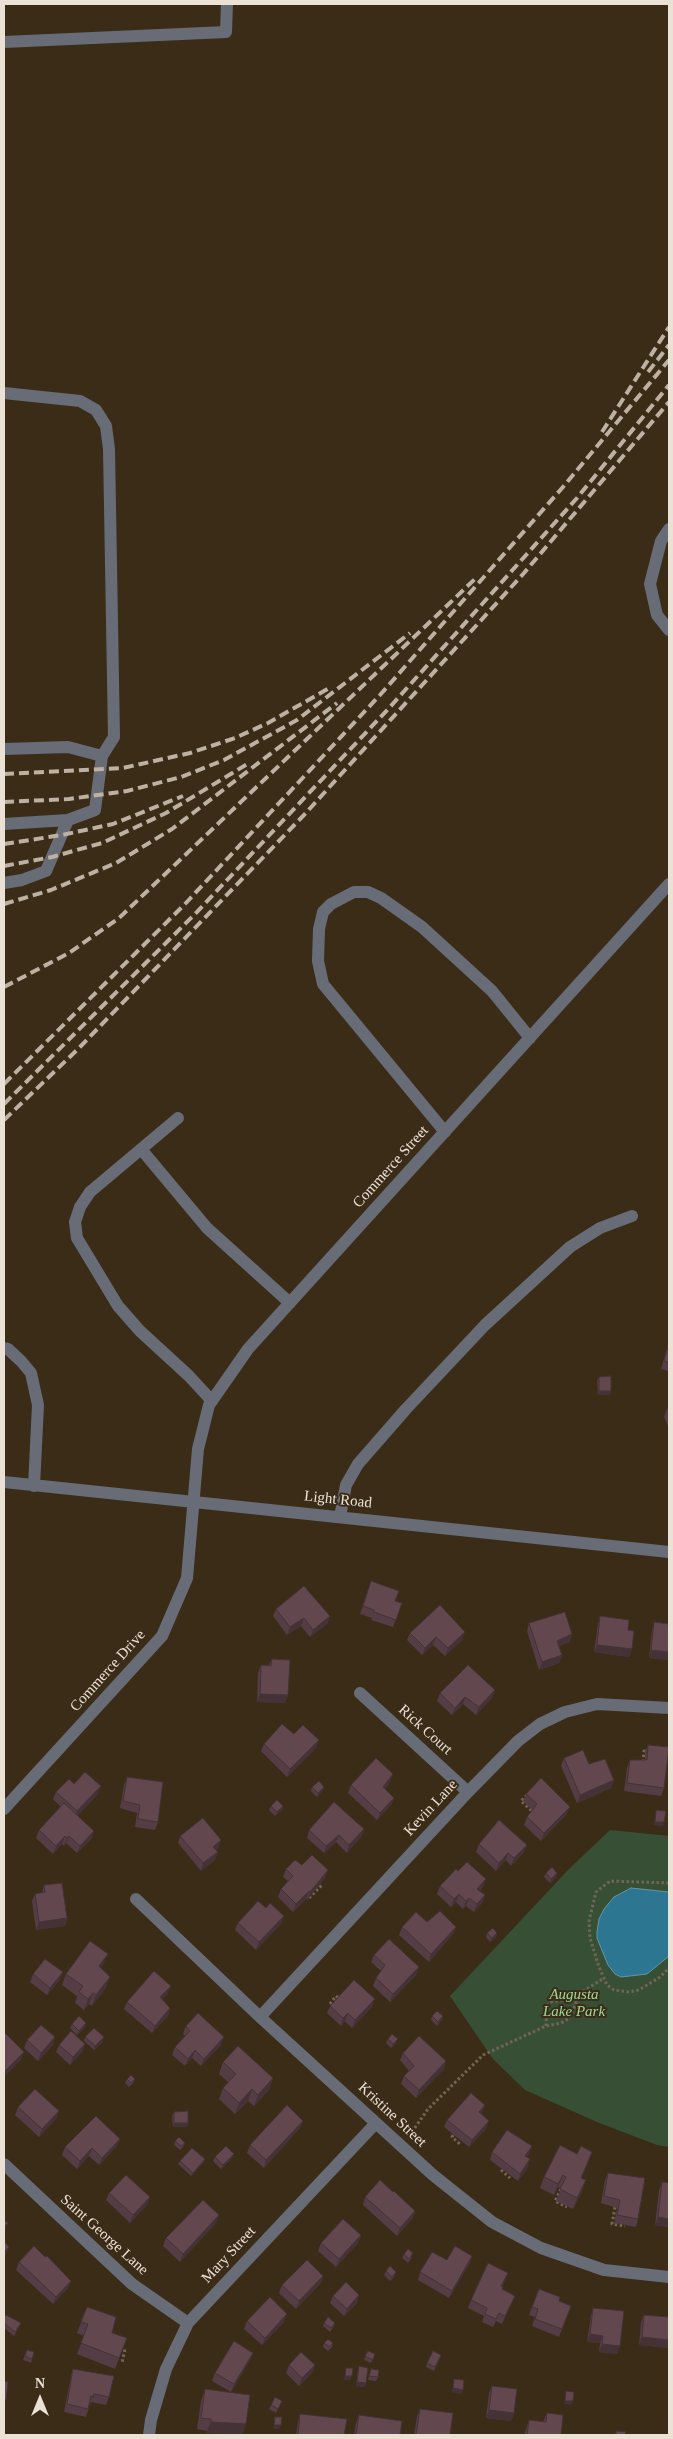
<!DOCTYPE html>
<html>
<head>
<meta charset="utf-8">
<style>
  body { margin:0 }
  #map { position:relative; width:673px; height:2439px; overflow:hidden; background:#3b2c18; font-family:"Times New Roman",serif }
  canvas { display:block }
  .frame { position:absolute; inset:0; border:5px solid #ebe1d4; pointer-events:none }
  .north { position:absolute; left:15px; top:2374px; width:50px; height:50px; -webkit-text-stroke:4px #3b2c18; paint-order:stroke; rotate:0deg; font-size:14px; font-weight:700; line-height:20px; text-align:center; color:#ebe1d4 }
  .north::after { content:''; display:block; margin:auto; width:18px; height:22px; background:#ebe1d4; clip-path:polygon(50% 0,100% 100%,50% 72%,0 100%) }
</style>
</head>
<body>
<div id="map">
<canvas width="673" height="2439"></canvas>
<div class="frame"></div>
<div class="north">N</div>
</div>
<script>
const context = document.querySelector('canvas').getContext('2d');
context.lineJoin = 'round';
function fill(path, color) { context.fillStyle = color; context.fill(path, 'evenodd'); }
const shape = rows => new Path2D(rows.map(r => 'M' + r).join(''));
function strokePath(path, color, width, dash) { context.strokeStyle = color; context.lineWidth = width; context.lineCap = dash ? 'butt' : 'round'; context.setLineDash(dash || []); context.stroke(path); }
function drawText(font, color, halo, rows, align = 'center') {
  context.font = font + ' "Times New Roman",serif'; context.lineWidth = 4; context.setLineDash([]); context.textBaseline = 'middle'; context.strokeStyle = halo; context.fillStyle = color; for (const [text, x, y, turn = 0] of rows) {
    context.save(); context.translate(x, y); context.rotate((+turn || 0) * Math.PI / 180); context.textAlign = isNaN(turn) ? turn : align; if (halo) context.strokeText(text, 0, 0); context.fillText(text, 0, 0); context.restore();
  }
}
const green = shape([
  [610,1830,669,1836,669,2147,657,2145,597,2122,525,2090,493,2059,450,1996,569,1869]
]);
const water = shape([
  [631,1888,669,1892,669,1956,647,1974,621,1977,615,1974,608,1965,597,1938,597,1932,599,1919,604,1909,614,1897,631,1888]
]);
const path = shape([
  [643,1762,644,1751,649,1751],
  [527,1795,521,1801,533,1812],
  [669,1883,610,1881,596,1892,589,1921,590,1938,599,1967,607,1985,614,1990,629,1992,639,1990,660,1977,669,1968],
  [309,1898,323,1884],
  [330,2004,336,1996,340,1999],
  [546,2026,547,2008,550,2002,576,1998],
  [453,2135,452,2137,461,2145],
  [409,2136,428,2109,483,2055,546,2026,561,2023,568,2019,573,2011,579,1994,604,1978],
  [501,2170,510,2178],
  [561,2189,555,2201,567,2207],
  [615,2207,612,2224,625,2226],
  [121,2347,125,2349,122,2363]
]);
const minor = shape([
  [4,42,226,32,227,4],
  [4,393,80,401,96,410,106,426,109,449,114,737,102,756,95,810,68,820,46,871,22,880,4,883],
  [669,529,661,541,650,584,657,615,669,630],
  [4,749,68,747,102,756],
  [4,824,68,820],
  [178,1118,90,1192,80,1207,75,1222,77,1238,118,1306,140,1331,189,1376,212,1401],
  [445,1132,323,984,318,961,319,929,323,912,331,904,354,892,368,892,381,898,422,927,492,991,530,1038],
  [141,1149,207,1228,290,1303],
  [4,1348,8,1349,21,1361,31,1373,38,1405,34,1486],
  [4,1482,669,1552],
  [340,1517,346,1485,358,1464,406,1409,485,1325,570,1247,600,1228,632,1216],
  [360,1693,468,1792],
  [4,1809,162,1636,187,1578,198,1449,209,1405,248,1349,669,884],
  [136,1899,260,2017,433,2175,492,2222,541,2248,604,2270,669,2277],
  [260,2017,468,1792,518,1741,540,1724,565,1712,597,1704,669,1708],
  [4,2164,132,2284,188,2323],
  [149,2435,151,2420,166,2369,188,2323,376,2123]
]);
const rail = shape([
  [648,372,669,345],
  [602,432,669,327],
  [4,774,123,768,190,753,235,738,268,723,331,687],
  [4,802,69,799,127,791,181,777,224,760,297,720,410,633],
  [4,844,62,835,113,824,183,796],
  [4,866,52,857,102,843,166,813,249,763],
  [4,904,51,890,116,863,172,829,337,703],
  [4,987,69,953,119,918,475,579],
  [4,1084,185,904,380,695,563,487,669,360],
  [4,1104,195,914,390,707,577,498,669,385],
  [4,1120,78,1049,304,815,524,573,669,402]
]);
const wall = shape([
  [669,1341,669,1371,661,1369],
  [599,1377,610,1395,598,1395,597,1380],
  [669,1408,669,1428,664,1417,667,1409],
  [371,1581,395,1601,402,1603,393,1627,371,1620,372,1618,360,1614],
  [276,1609,330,1616,327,1624,310,1637,301,1626,287,1635,273,1616],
  [600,1616,628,1630,632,1649,629,1657,594,1652,598,1624],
  [654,1622,669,1624,669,1660,649,1658,652,1630],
  [529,1623,570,1642,559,1646,562,1655,559,1663,539,1670,527,1631],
  [410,1633,462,1640,445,1656,433,1645,422,1655,407,1640],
  [272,1659,288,1695,285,1703,257,1702,258,1673,261,1665,269,1665],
  [495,1690,492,1698,476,1715,463,1704,452,1715,437,1701,440,1693],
  [294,1734,316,1748,287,1777,261,1751,264,1744],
  [648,1745,664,1788,661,1796,624,1791,627,1768,630,1760,645,1760,645,1753],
  [564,1758,589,1764,614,1780,611,1788,577,1803,561,1766],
  [127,1777,158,1822,155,1830,135,1827,137,1813,120,1808,124,1785],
  [390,1782,385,1789,394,1798,391,1805,377,1820,348,1793,351,1785],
  [74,1784,98,1794,78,1815,92,1838,77,1853,66,1843,64,1846,62,1844,53,1854,36,1838,39,1830,61,1807,53,1799,56,1792],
  [312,1787,324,1787,323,1790,317,1797,311,1791],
  [526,1794,567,1814,541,1841,524,1825,527,1817,532,1810,523,1801],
  [271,1806,283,1806,282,1810,275,1816,269,1810],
  [364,1829,361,1837,347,1853,336,1842,324,1853,307,1838,309,1830],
  [180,1836,221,1840,218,1848,216,1850,218,1852,215,1860,201,1871,178,1843],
  [479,1844,524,1852,511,1866,506,1860,496,1871,476,1852],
  [302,1865,325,1878,307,1900,306,1899,293,1912,278,1897,281,1889,288,1881,283,1877,286,1869],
  [458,1871,483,1887,480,1891,485,1895,482,1903,474,1912,466,1906,463,1909,456,1902,451,1907,437,1894,440,1886],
  [546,1873,557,1873,556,1877,550,1883,544,1877],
  [44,1885,67,1918,65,1926,36,1930,32,1901,35,1894,42,1893],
  [427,1922,456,1927,453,1934,429,1962,399,1935,402,1927],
  [238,1923,281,1924,256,1950,235,1930],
  [487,1933,497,1933,496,1937,490,1942,486,1937],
  [374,1955,416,1975,390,2002,373,1986,376,1978,381,1971,371,1962],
  [103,1965,101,1968,106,1988,92,2006,89,2004,84,2010,75,2003,77,1996,62,1985,66,1974],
  [33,1974,60,1980,47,1995,30,1982],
  [168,1993,162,1999,170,2008,168,2016,152,2033,124,2009,127,2002],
  [330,2006,372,2007,352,2028,345,2021,341,2026,327,2013],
  [432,2016,442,2020,437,2026,431,2020],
  [86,2023,85,2027,77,2035,70,2028,72,2024],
  [186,2026,221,2045,201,2066,192,2058,185,2066,172,2055,175,2047,185,2036,183,2034],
  [85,2037,103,2041,94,2050,84,2041],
  [388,2039,396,2043,391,2048,386,2043],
  [27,2040,53,2045,38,2061,24,2048],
  [85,2044,82,2052,70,2065,56,2052,59,2045],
  [403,2053,446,2061,444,2069,416,2098,401,2084,404,2076,409,2071,400,2060],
  [223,2062,273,2078,269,2090,254,2106,248,2101,235,2114,219,2099,223,2088,228,2082,219,2074],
  [127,2079,135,2079,133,2083,129,2087,125,2083],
  [485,2105,481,2114,486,2129,469,2147,444,2127,447,2120],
  [18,2107,59,2111,56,2119,39,2137,15,2115],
  [174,2112,188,2123,187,2127,173,2127,172,2116],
  [303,2121,300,2128,264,2168,247,2153,250,2145],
  [120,2139,117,2146,99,2165,89,2156,77,2169,62,2155,65,2147],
  [175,2141,185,2143,183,2147,180,2150,174,2145],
  [532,2146,527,2157,528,2167,518,2181,490,2160,492,2152],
  [592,2152,582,2178,582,2192,573,2209,556,2201,561,2188,558,2187,554,2195,540,2188,544,2177,577,2154],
  [215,2157,232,2158,221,2169,213,2161],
  [205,2159,203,2163,191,2176,178,2164,180,2161],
  [608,2173,638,2219,636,2227,614,2223,617,2208,601,2203,605,2180],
  [662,2182,669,2183,669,2227,655,2225,659,2190],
  [109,2193,150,2197,147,2205,130,2223,106,2200],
  [365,2197,415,2211,412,2219,397,2236,363,2205],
  [216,2223,180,2262,163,2246,166,2238],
  [361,2235,358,2243,336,2267,318,2251,321,2243],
  [404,2254,412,2257,408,2263,402,2258],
  [447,2260,470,2263,449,2298,418,2280,420,2272],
  [19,2262,71,2281,68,2288,53,2304,16,2270],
  [386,2271,395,2276,390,2281,384,2275],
  [323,2276,321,2283,296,2309,279,2293,282,2285],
  [505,2280,502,2286,502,2290,512,2303,502,2324,496,2321,493,2327,482,2322,484,2316,468,2308,471,2300],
  [539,2289,559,2301,571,2306,559,2337,532,2326,535,2317,529,2315],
  [333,2296,357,2303,344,2316,330,2303],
  [87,2307,112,2333,127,2338,115,2369,77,2354,84,2336,77,2333],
  [593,2308,620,2346,617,2354,599,2352,600,2343,587,2342,591,2316],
  [644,2315,669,2317,669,2348,639,2345,641,2322],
  [4,2317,21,2323,19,2327,14,2336,4,2328],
  [247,2321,284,2322,262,2345,244,2329],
  [324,2323,335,2323,334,2326,330,2332,323,2326],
  [324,2343,333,2343,332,2347,328,2351,323,2347],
  [27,2350,34,2352,31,2363,23,2360],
  [368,2351,375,2354,371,2363,364,2360],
  [253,2353,250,2360,231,2392,212,2381,215,2373],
  [441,2355,434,2371,426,2367,427,2363],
  [289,2365,315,2365,312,2373,299,2386,286,2373],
  [359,2366,366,2383,365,2387,356,2386,358,2370],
  [73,2369,109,2397,106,2405,91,2402,90,2405,90,2404,86,2417,64,2412,71,2376],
  [371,2369,378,2377,376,2381,368,2380],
  [492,2386,514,2413,511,2421,486,2418,489,2393],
  [205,2389,246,2424,242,2435,206,2433,207,2431,197,2429,201,2401],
  [282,2401,276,2413,269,2409,271,2405],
  [420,2409,450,2435,414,2435,417,2417],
  [547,2413,561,2435,524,2435,529,2420,543,2422],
  [300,2414,344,2435,296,2435,298,2422],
  [359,2415,400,2435,354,2435,356,2423]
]);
const shadedWall = shape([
  [599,1391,611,1391,610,1395,598,1395],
  [330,1616,327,1624,310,1637,313,1630],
  [304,1618,301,1626,287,1635,290,1627],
  [465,1632,462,1640,445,1656,448,1648],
  [572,1634,570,1642,554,1649,557,1641],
  [436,1637,433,1645,422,1655,425,1648],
  [597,1645,632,1649,629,1657,594,1652],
  [651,1650,669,1652,669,1660,649,1658],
  [562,1655,559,1663,539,1670,542,1662],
  [495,1690,492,1698,476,1715,479,1707],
  [260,1694,288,1695,285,1703,257,1702],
  [465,1697,463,1704,452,1715,455,1708],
  [319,1740,316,1748,287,1777,290,1769],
  [393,1774,390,1782,380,1795,383,1787],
  [614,1780,611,1788,577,1803,580,1795],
  [101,1786,98,1794,74,1819,77,1811],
  [324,1787,323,1790,317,1797,318,1793],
  [394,1798,391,1805,377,1820,380,1813],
  [283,1806,282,1810,275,1816,277,1812],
  [570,1807,567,1814,541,1841,544,1833],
  [655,1822,664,1822,663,1826,653,1825],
  [364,1829,361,1837,347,1853,349,1845],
  [94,1831,92,1838,77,1853,80,1846],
  [339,1835,336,1842,324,1853,326,1846],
  [65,1836,62,1844,53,1854,56,1846],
  [69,1836,66,1843,64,1846,67,1838],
  [221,1840,218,1848,210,1854,213,1847],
  [527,1845,524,1852,511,1866,514,1858],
  [218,1852,215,1860,201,1871,203,1863],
  [508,1853,506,1860,496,1871,499,1863],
  [328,1870,325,1878,307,1900,310,1892],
  [557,1873,556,1877,550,1883,551,1879],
  [486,1879,483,1887,475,1896,477,1889],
  [309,1891,306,1899,293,1912,296,1904],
  [459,1894,456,1902,451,1907,454,1899],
  [485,1895,482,1903,474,1912,477,1904],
  [469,1898,466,1906,463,1909,466,1901],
  [284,1916,281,1924,256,1950,259,1942],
  [67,1918,65,1926,36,1930,39,1922],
  [456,1927,453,1934,429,1962,431,1954],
  [497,1933,496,1937,490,1942,492,1938],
  [108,1954,103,1965,94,1977,99,1966],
  [419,1967,416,1975,390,2002,393,1994],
  [63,1972,60,1980,47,1995,50,1988],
  [110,1977,106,1988,92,2006,96,1995],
  [171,1986,168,1993,157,2004,160,1997],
  [93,1993,89,2004,84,2010,88,1999],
  [375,1999,372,2007,352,2028,355,2020],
  [170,2008,168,2016,152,2033,155,2026],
  [348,2013,345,2021,341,2026,343,2018],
  [443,2016,442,2020,437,2026,438,2022],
  [86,2023,85,2027,77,2035,79,2031],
  [55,2037,53,2045,38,2061,41,2053],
  [104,2037,103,2041,94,2050,95,2046],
  [224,2037,221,2045,201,2066,204,2059],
  [398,2039,396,2043,391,2048,393,2044],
  [85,2044,82,2052,70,2065,73,2057],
  [195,2050,192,2058,185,2066,188,2059],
  [24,2052,21,2060,4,2077,5,2071],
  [446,2061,444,2069,416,2098,419,2090],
  [273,2078,269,2090,254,2106,258,2095],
  [252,2089,248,2101,235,2114,239,2103],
  [485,2105,482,2113,476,2120,479,2112],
  [59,2111,56,2119,39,2137,42,2129],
  [303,2121,300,2128,264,2168,266,2160],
  [489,2121,486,2129,469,2147,472,2140],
  [174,2123,188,2123,187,2127,173,2127],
  [120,2139,117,2146,99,2165,102,2158],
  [532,2146,529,2154,523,2163,525,2156],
  [92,2148,89,2156,77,2169,80,2161],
  [592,2152,588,2163,577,2189,581,2178],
  [234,2154,232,2158,221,2169,223,2165],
  [205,2159,203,2163,191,2176,193,2173],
  [530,2159,528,2167,518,2181,520,2174],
  [563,2175,558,2187,554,2195,558,2184],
  [586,2180,582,2192,573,2209,577,2198],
  [150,2197,147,2205,130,2223,133,2215],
  [415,2211,412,2219,397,2236,400,2228],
  [219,2215,216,2223,180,2262,183,2254],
  [658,2217,669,2219,669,2227,655,2225],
  [8,2223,5,2231,4,2232,4,2227],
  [361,2235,358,2243,336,2267,339,2259],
  [9,2247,6,2254,4,2257,4,2252],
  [472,2256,470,2263,449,2298,452,2291],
  [396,2272,395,2276,390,2281,392,2277],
  [323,2276,321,2283,296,2309,299,2301],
  [71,2281,68,2288,53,2304,56,2297],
  [359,2295,357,2303,344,2316,347,2309],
  [515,2296,512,2303,502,2324,505,2316],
  [287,2314,284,2322,262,2345,265,2338],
  [590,2334,603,2336,600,2343,587,2342],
  [642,2337,669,2340,669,2348,639,2345],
  [602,2344,620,2346,617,2354,599,2352],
  [253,2353,250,2360,231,2392,234,2384],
  [315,2365,312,2373,299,2386,302,2378],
  [345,2376,352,2376,350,2380,343,2380],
  [357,2382,366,2383,365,2387,356,2386],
  [453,2388,463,2390,462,2394,451,2392],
  [565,2401,573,2401,572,2405,564,2404],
  [489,2410,514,2413,511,2421,486,2418],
  [211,2422,246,2424,242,2435,206,2433],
  [274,2425,281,2425,279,2429,273,2429]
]);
const building = shape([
  [669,1343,669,1363,664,1361,669,1343],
  [611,1376,611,1391,599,1391,599,1377,611,1376],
  [371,1581,399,1591,395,1601,402,1603,396,1620,374,1612,374,1610,363,1606,371,1581],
  [304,1586,330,1616,313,1630,304,1618,290,1627,276,1609,304,1586],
  [440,1605,465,1632,448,1648,436,1637,425,1648,410,1633,440,1605],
  [565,1612,572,1634,557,1641,562,1655,542,1662,529,1623,565,1612],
  [600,1616,629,1620,628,1630,634,1631,632,1649,597,1645,600,1616],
  [654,1622,669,1624,669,1652,651,1650,654,1622],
  [272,1659,290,1660,288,1695,260,1694,261,1665,271,1666,272,1659],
  [468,1665,495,1690,479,1707,465,1697,455,1708,440,1693,468,1665],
  [282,1724,294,1734,303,1725,319,1740,290,1769,264,1744,282,1724],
  [648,1745,669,1747,664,1788,627,1783,630,1760,647,1760,648,1745],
  [583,1750,589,1764,605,1759,614,1780,580,1795,564,1758,583,1750],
  [376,1758,393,1774,383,1787,394,1798,380,1813,351,1785,376,1758],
  [85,1772,101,1786,77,1811,56,1792,69,1779,74,1784,85,1772],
  [127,1777,163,1782,158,1822,138,1819,140,1805,123,1801,127,1777],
  [541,1778,570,1807,544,1833,527,1817,537,1804,526,1794,541,1778],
  [319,1781,324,1787,318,1793,312,1787,319,1781],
  [277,1800,283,1806,277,1812,271,1806,277,1800],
  [334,1802,364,1829,349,1845,339,1835,326,1846,309,1830,334,1802],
  [64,1803,94,1831,80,1846,69,1836,67,1838,65,1836,56,1846,39,1830,64,1803],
  [656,1810,666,1811,664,1822,655,1822,656,1810],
  [203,1818,221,1840,213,1847,218,1852,203,1863,180,1836,203,1818],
  [499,1820,527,1845,514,1858,508,1853,499,1863,479,1844,499,1820],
  [312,1855,328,1870,310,1892,309,1891,296,1904,281,1889,293,1876,286,1869,295,1860,302,1865,312,1855],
  [467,1862,486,1879,477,1889,485,1895,477,1904,469,1898,466,1901,459,1894,454,1899,440,1886,456,1869,458,1871,467,1862],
  [552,1867,557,1873,551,1879,546,1873,552,1867],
  [62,1883,67,1918,39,1922,35,1894,45,1892,44,1885,62,1883],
  [258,1901,266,1908,270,1903,284,1916,259,1942,238,1923,258,1901],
  [440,1911,456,1927,431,1954,402,1927,416,1912,427,1922,440,1911],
  [493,1928,497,1933,492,1938,487,1933,493,1928],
  [389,1939,419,1967,393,1994,376,1978,385,1965,374,1955,389,1939],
  [90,1941,108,1954,99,1966,110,1977,96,1995,93,1993,88,1999,79,1992,83,1986,66,1974,90,1941],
  [45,1959,63,1972,50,1988,33,1974,45,1959],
  [154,1971,171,1986,160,1997,170,2008,155,2026,127,2002,154,1971],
  [354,1980,375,1999,355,2020,348,2013,343,2018,330,2006,354,1980],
  [437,2011,443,2016,438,2022,432,2016,437,2011],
  [198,2013,224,2037,204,2059,195,2050,188,2059,175,2047,190,2031,186,2026,198,2013],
  [79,2016,86,2023,79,2031,72,2024,79,2016],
  [41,2025,55,2037,41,2053,27,2040,41,2025],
  [94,2028,104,2037,95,2046,85,2037,94,2028],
  [71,2031,85,2044,73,2057,59,2045,71,2031],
  [4,2032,24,2052,5,2071,4,2069,4,2032],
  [392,2034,398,2039,393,2044,388,2039,392,2034],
  [419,2036,446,2061,419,2090,404,2076,414,2066,403,2053,419,2036],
  [238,2046,273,2078,258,2095,252,2089,239,2103,223,2088,236,2074,223,2062,238,2046],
  [131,2075,135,2079,131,2083,127,2079,131,2075],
  [35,2089,59,2111,42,2129,18,2107,35,2089],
  [471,2093,485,2105,479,2112,489,2121,472,2140,447,2120,471,2093],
  [287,2105,303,2121,266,2160,250,2145,287,2105],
  [188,2111,188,2123,174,2123,174,2112,188,2111],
  [96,2116,120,2139,102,2158,92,2148,80,2161,65,2147,96,2116],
  [507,2130,532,2146,525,2156,530,2159,520,2174,492,2152,507,2130],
  [179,2137,185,2143,181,2146,175,2141,179,2137],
  [560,2145,577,2154,581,2146,592,2152,581,2178,586,2180,577,2198,560,2189,566,2177,563,2175,558,2184,544,2177,560,2145],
  [226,2146,234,2154,223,2165,215,2157,226,2146],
  [192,2148,205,2159,193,2173,180,2161,192,2148],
  [608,2173,645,2178,638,2219,617,2215,620,2200,604,2196,608,2173],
  [126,2175,150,2197,133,2215,109,2193,126,2175],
  [380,2180,393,2192,394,2191,415,2211,400,2228,365,2197,380,2180],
  [662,2182,669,2183,669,2219,658,2217,662,2182],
  [203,2200,219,2215,183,2254,166,2238,203,2200],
  [343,2219,361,2235,339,2259,321,2243,343,2219],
  [4,2220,8,2223,4,2227,4,2220],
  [4,2241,9,2247,4,2252,4,2241],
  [34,2246,45,2257,47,2256,71,2281,56,2297,19,2262,34,2246],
  [455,2246,472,2256,452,2291,420,2272,432,2252,447,2260,455,2246],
  [408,2249,413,2253,409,2259,404,2254,408,2249],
  [307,2260,323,2276,299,2301,282,2285,307,2260],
  [488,2263,508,2273,501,2286,503,2287,502,2289,515,2296,505,2316,499,2313,496,2319,485,2314,487,2308,471,2300,488,2263],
  [390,2266,396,2272,392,2277,386,2271,390,2266],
  [346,2282,359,2295,347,2309,333,2296,346,2282],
  [539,2289,560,2297,559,2301,571,2306,562,2329,535,2319,538,2309,532,2307,539,2289],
  [270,2297,287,2314,265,2338,247,2321,270,2297],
  [87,2307,116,2317,112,2333,127,2338,119,2358,81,2343,88,2324,81,2322,87,2307],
  [593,2308,624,2311,620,2346,602,2344,603,2336,590,2334,593,2308],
  [6,2315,21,2323,15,2332,4,2323,4,2317,6,2315],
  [644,2315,669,2317,669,2340,642,2337,644,2315],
  [328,2317,335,2323,331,2328,324,2323,328,2317],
  [328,2339,333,2343,329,2347,324,2343,328,2339],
  [234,2341,253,2353,234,2384,215,2373,234,2341],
  [27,2350,34,2352,32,2359,25,2356,27,2350],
  [368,2351,375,2354,373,2360,365,2356,368,2351],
  [433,2351,441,2355,435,2367,427,2363,433,2351],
  [301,2352,315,2365,302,2378,289,2365,301,2352],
  [4,2361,5,2361,4,2373,4,2361],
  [359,2366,368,2368,366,2383,357,2382,359,2366],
  [346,2368,353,2368,352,2376,345,2376,346,2368],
  [73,2369,114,2376,109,2397,94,2394,93,2397,91,2396,88,2409,67,2404,73,2369],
  [371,2369,379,2370,378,2377,369,2376,371,2369],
  [454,2379,464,2380,463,2390,453,2388,454,2379],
  [4,2381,8,2382,6,2400,4,2400,4,2381],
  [492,2386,517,2389,514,2413,489,2410,492,2386],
  [205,2389,250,2395,246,2424,211,2422,211,2419,201,2418,205,2389],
  [566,2391,574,2392,573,2401,565,2401,566,2391],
  [275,2397,282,2401,278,2409,271,2405,275,2397],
  [420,2409,453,2413,450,2435,416,2435,420,2409],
  [547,2413,563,2415,561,2435,527,2435,529,2420,546,2422,547,2413],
  [300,2414,347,2419,344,2435,298,2435,300,2414],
  [359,2415,402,2421,400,2435,356,2435,359,2415],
  [275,2417,282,2417,281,2425,274,2425,275,2417],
  [616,2431,626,2432,625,2435,616,2435,616,2431]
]);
const streetNames = [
  ["Commerce Street",391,1167,-48],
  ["Light Road",338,1500,6],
  ["Commerce Drive",108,1671,-48],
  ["Rick Court",425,1730,42],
  ["Kevin Lane",431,1808,-47],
  ["Kristine Street",392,2115,43],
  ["Saint George Lane",104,2235,42],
  ["Mary Street",229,2255,-47]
];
const parkNames = [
  ["Augusta",574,1995],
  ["Lake Park",574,2012]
];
fill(green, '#375035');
fill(water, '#2d7691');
strokePath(water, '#6696a5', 1);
strokePath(path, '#726553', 3, [2.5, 2.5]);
strokePath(minor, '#676c77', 12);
strokePath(rail, '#bcb1a2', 4, [10, 5]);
fill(wall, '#543d44');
fill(shadedWall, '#453237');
fill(building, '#62474f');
strokePath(building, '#453237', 1);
drawText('15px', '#ebe1d4', '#3b2c18', streetNames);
drawText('italic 15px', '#9cda97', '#3b2c18', parkNames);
</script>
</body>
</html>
